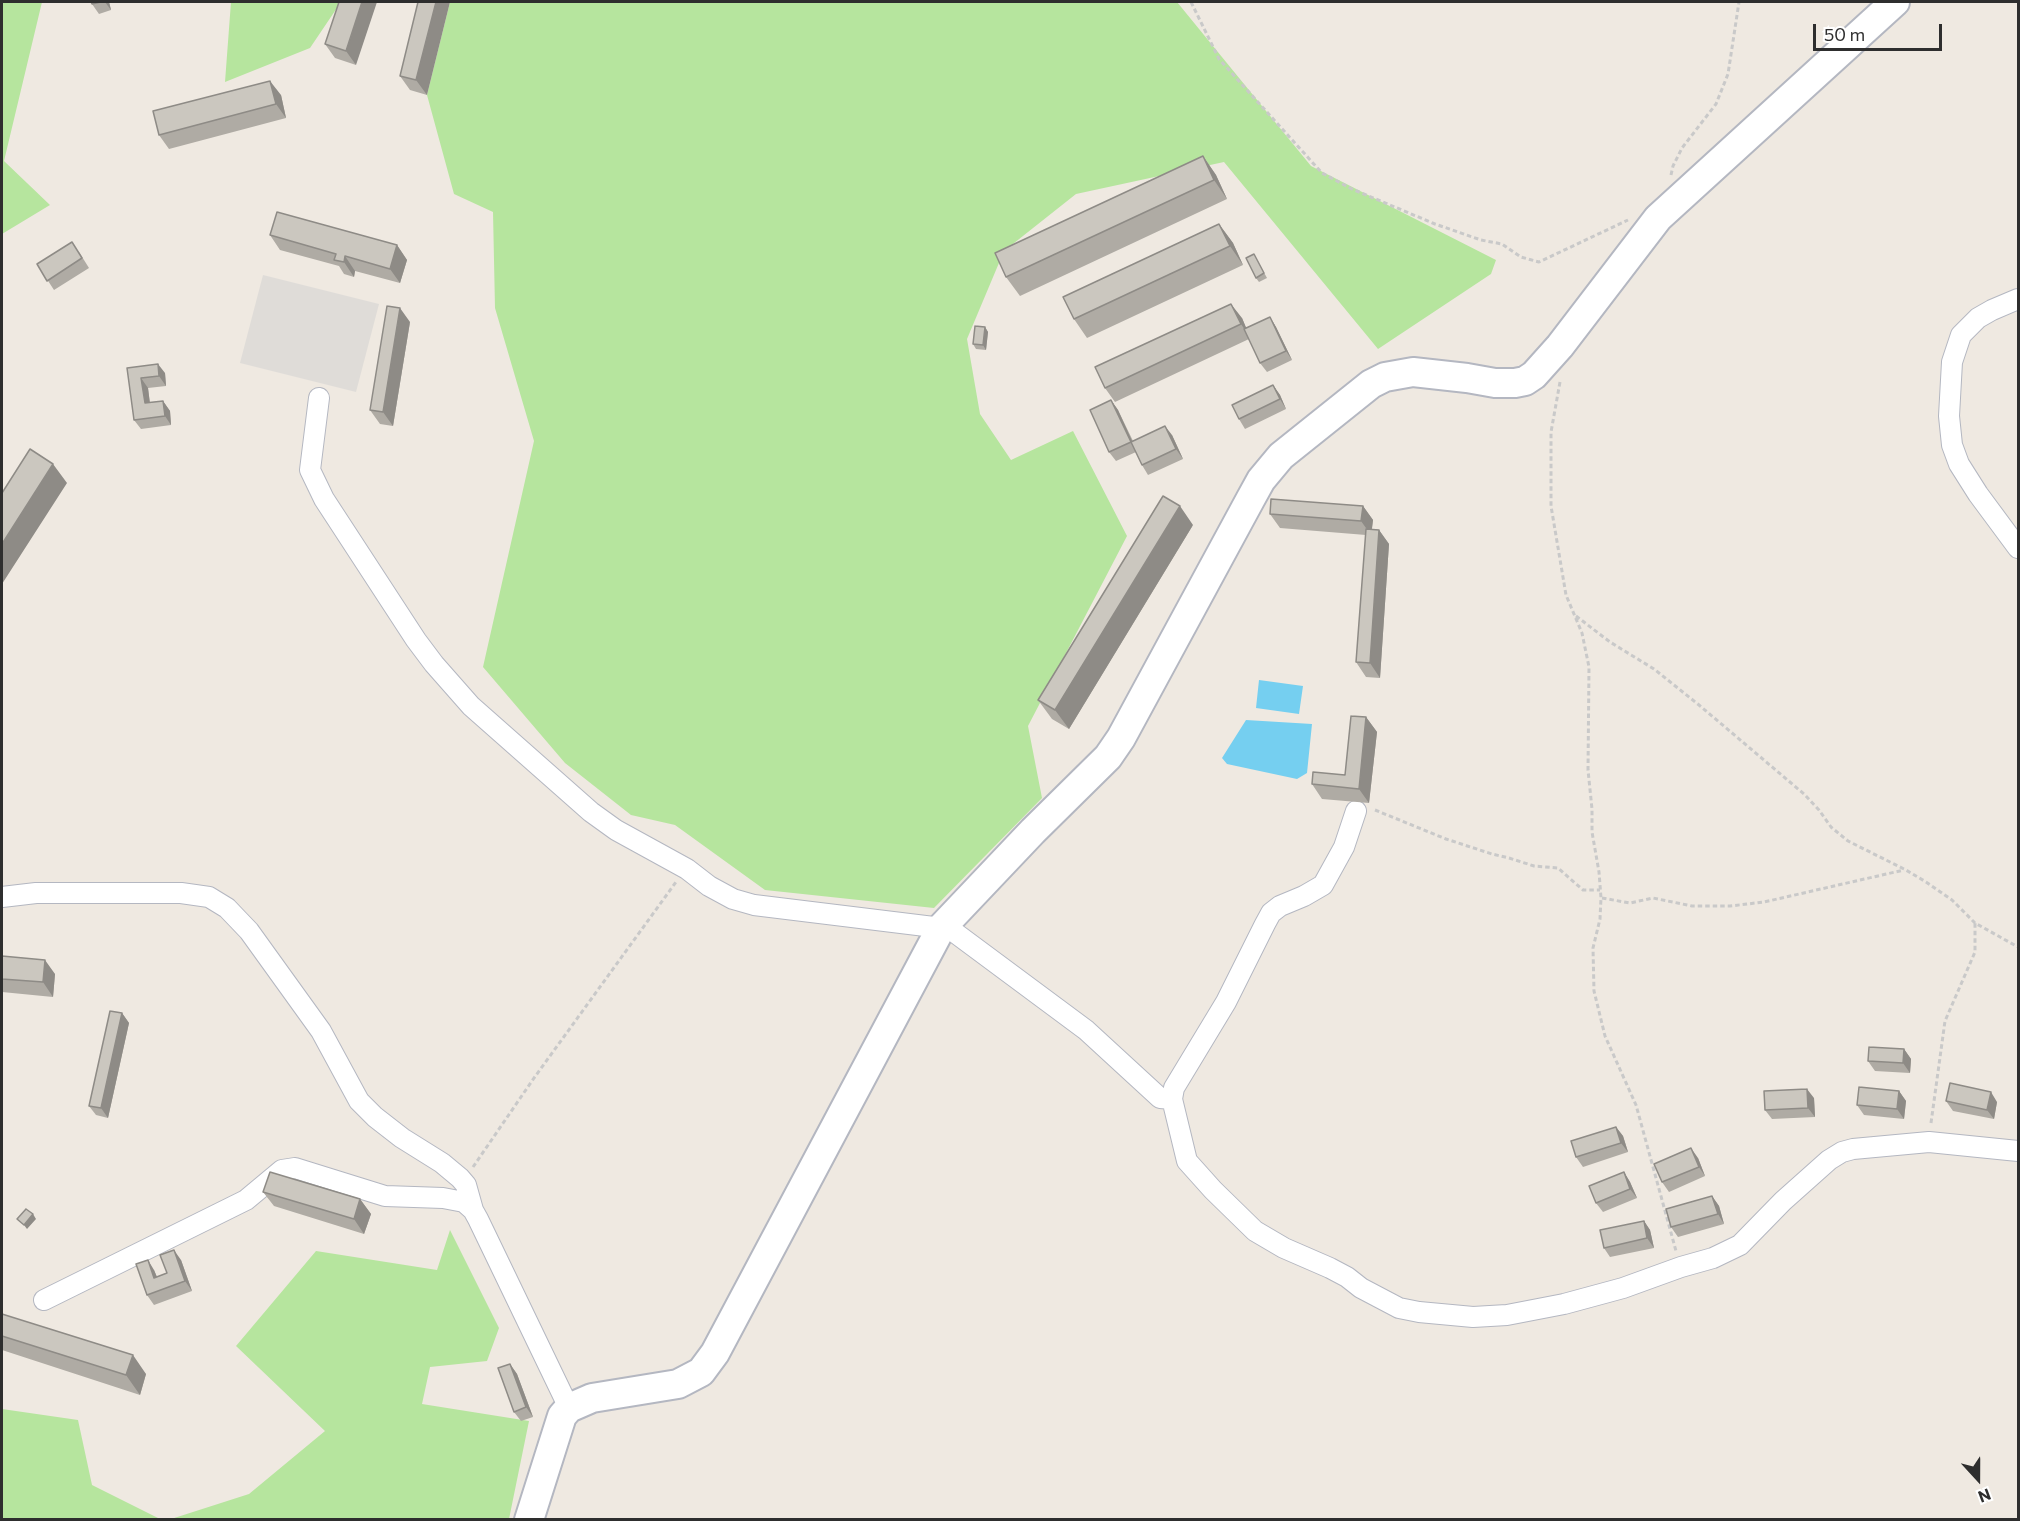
<!DOCTYPE html>
<html>
<head>
<meta charset="utf-8">
<style>
  body { margin:0 }
  #map { position:relative; width:2020px; height:1521px; overflow:hidden; background:#efe9e1; font-family:Commissioner,sans-serif }
  canvas { display:block }
  .frame { position:absolute; inset:0; border:3px solid #2e2e2e; pointer-events:none }
  .north { position:absolute; left:1948px; top:1449px; width:60px; height:60px; -webkit-text-stroke:4px #fff; paint-order:stroke; rotate:159deg; font-size:16px; font-weight:700; line-height:24px; text-align:center; color:#2e2e2e }
  .north::after { content:''; display:block; margin:auto; width:21px; height:27px; background:#2e2e2e; clip-path:polygon(50% 0,100% 100%,50% 72%,0 100%) }
  .scale { position:absolute; left:1813px; top:24px; width:129px; height:27px; box-sizing:border-box; border:3px solid #2e2e2e; border-top:0; padding-left:8px; font-size:18px; line-height:21px; white-space:nowrap; color:#2e2e2e; -webkit-text-stroke:4px #fff; paint-order:stroke }
</style>
</head>
<body>
<div id="map">
<canvas width="2020" height="1521"></canvas>
<div class="frame"></div>
<div class="north">N</div>
<div class="scale">50 m</div>
</div>
<script>
const context = document.querySelector('canvas').getContext('2d');
context.lineJoin = 'round';
function fill(path, color) { context.fillStyle = color; context.fill(path, 'evenodd'); }
const shape = rows => new Path2D(rows.map(r => 'M' + r).join(''));
function strokePath(path, color, width, dash) { context.strokeStyle = color; context.lineWidth = width; context.lineCap = dash ? 'butt' : 'round'; context.setLineDash(dash || []); context.stroke(path); }
const green = shape([
  [2,2,42,2,4,161,50,205,2,234],
  [231,2,341,2,310,48,225,82],
  [450,2,1177,2,1311,166,1496,260,1491,274,1378,349,1224,162,1076,194,1004,251,967,339,980,414,1011,460,1073,431,1127,536,1028,726,1042,798,934,908,765,890,675,825,631,815,565,763,483,667,534,441,495,308,493,212,454,194,427,95],
  [450,1230,499,1328,487,1361,430,1367,422,1404,529,1421,509,1519,168,1520,249,1494,325,1431,236,1346,316,1251,437,1270],
  [2,1409,78,1420,92,1485,160,1519,2,1519]
]);
const plaza = shape([
  [263,275,379,304,356,392,240,363]
]);
const water = shape([
  [1259,680,1303,686,1299,714,1256,708],
  [1246,720,1312,724,1307,773,1297,779,1227,764,1222,758]
]);
const path = shape([
  [1191,2,1219,59,1322,173,1352,189,1435,224,1481,240,1502,244,1521,257,1539,262,1628,220],
  [1671,175,1673,166,1682,148,1716,104,1728,74,1739,2],
  [1560,382,1551,432,1551,506,1566,595,1582,633,1589,667,1588,770,1592,809,1592,832,1599,872,1601,898,1600,919,1593,948,1594,991,1605,1036,1636,1105,1676,1251],
  [1576,616,1610,642,1654,669,1699,705,1804,794,1819,810,1831,827,1848,841,1906,870,1926,882,1952,900,1975,923,2018,947],
  [1375,810,1446,839,1492,854,1509,858,1534,866,1558,868,1583,890,1600,890],
  [1602,898,1630,903,1653,898,1692,906,1730,906,1764,902,1904,870],
  [1931,1123,1945,1021,1975,952,1975,923],
  [473,1167,534,1078,676,882]
]);
const street = shape([
  [2018,299,1992,310,1978,318,1961,335,1952,362,1949,416,1952,445,1959,464,1978,494,2018,548],
  [319,398,310,470,324,499,416,640,434,664,471,706,591,812,616,830,687,869,709,886,733,899,754,905,950,929,1086,1030,1160,1098,1172,1099],
  [1356,811,1344,847,1323,885,1304,896,1280,906,1271,913,1265,924,1226,1002,1174,1088,1172,1099,1187,1161,1213,1190,1255,1231,1284,1248,1330,1268,1347,1277,1361,1288,1399,1308,1419,1312,1473,1317,1507,1315,1564,1304,1623,1288,1681,1267,1713,1258,1740,1245,1783,1201,1829,1160,1842,1152,1853,1149,1929,1142,2018,1151],
  [2,897,36,893,181,893,209,897,227,908,249,931,321,1031,359,1101,375,1117,402,1138,442,1163,460,1178,466,1185,473,1210],
  [44,1300,246,1200,282,1170,295,1168,385,1196,443,1198,464,1202,473,1210,478,1219,569,1408]
]);
const secondary = shape([
  [529,1520,562,1416,569,1408,592,1398,678,1384,701,1372,715,1353,941,928,1033,831,1108,757,1121,738,1250,500,1261,480,1281,456,1371,384,1385,377,1413,372,1467,378,1495,383,1515,383,1525,381,1534,375,1560,346,1658,218,1895,2]
]);
const wall = shape([
  [91,2,109,2,111,10,99,14,92,4],
  [339,2,356,65,335,58,325,44],
  [418,2,427,95,410,90,400,76],
  [281,95,286,118,169,149,159,135],
  [1203,156,1216,175,1227,199,1020,296,1006,277],
  [1219,224,1233,243,1243,265,1087,338,1074,319],
  [270,235,397,245,407,260,400,283,355,271,354,277,344,274,339,266,280,250],
  [79,252,89,268,54,290,37,264],
  [1254,254,1267,278,1259,282,1256,278],
  [1270,317,1276,327,1292,360,1267,372,1260,363,1249,339,1115,402,1105,388,1242,318,1246,328],
  [410,322,393,426,380,424,370,410],
  [985,327,988,332,986,350,976,349,973,344],
  [127,368,165,373,166,386,148,388,150,403,163,401,170,411,171,425,141,429,134,420],
  [1273,385,1280,395,1286,409,1245,429,1239,419],
  [1111,400,1118,410,1133,441,1172,435,1183,459,1148,475,1142,465,1136,452,1116,461,1109,452],
  [1363,506,1373,520,1372,529,1379,530,1389,544,1380,678,1366,677,1356,662,1366,535,1280,528,1270,514],
  [1193,525,1069,729,1052,719,1038,700],
  [1366,717,1377,732,1369,803,1322,799,1312,784,1345,775],
  [2,956,55,974,53,997,2,992],
  [122,1013,129,1023,108,1118,96,1115,89,1106],
  [1904,1049,1911,1059,1910,1073,1875,1071,1868,1061],
  [1899,1091,1906,1101,1904,1119,1864,1115,1857,1105],
  [1814,1098,1815,1117,1772,1119,1765,1110],
  [1946,1101,1997,1102,1994,1119,1953,1111],
  [1616,1127,1623,1136,1628,1152,1583,1167,1576,1157],
  [1698,1158,1705,1176,1669,1192,1662,1182],
  [1624,1172,1630,1182,1637,1198,1603,1212,1596,1203],
  [263,1192,360,1199,371,1214,364,1234,274,1206],
  [1712,1196,1719,1206,1724,1224,1678,1237,1671,1227],
  [1644,1221,1650,1230,1654,1248,1610,1257,1604,1248],
  [181,1260,192,1291,154,1305,147,1295,154,1270,157,1277,167,1273],
  [2,1314,146,1374,140,1395,2,1350],
  [510,1364,517,1374,533,1417,521,1421,514,1412]
]);
const shadedWall = shape([
  [105,2,109,2,111,10],
  [362,2,377,2,356,65,346,51],
  [436,2,450,2,427,95,416,80],
  [270,81,281,95,286,118,276,104],
  [1203,156,1216,175,1227,199,1214,180],
  [1219,224,1233,243,1243,265,1230,246],
  [397,245,407,260,400,283,390,269],
  [345,256,355,271,354,277,344,262],
  [1231,304,1242,318,1251,339,1241,324],
  [400,308,410,322,393,426,383,412],
  [1270,317,1276,327,1292,360,1286,351],
  [985,327,988,332,986,350,983,345],
  [158,364,165,373,166,386,159,376],
  [141,378,148,388,151,413,145,403],
  [1273,385,1280,395,1286,409,1280,399],
  [1111,400,1118,410,1137,452,1131,442],
  [163,401,170,411,171,425,165,416],
  [1165,426,1172,435,1183,459,1176,449],
  [53,464,67,483,2,584,2,544],
  [1180,506,1193,525,1069,729,1055,710],
  [1363,506,1373,520,1371,535,1361,521],
  [1379,530,1389,544,1380,678,1370,663],
  [1366,717,1377,732,1369,803,1359,789],
  [45,960,55,974,53,997,43,982],
  [122,1013,129,1023,108,1118,101,1108],
  [1904,1049,1911,1059,1910,1073,1903,1063],
  [1807,1089,1814,1098,1815,1117,1808,1108],
  [1899,1091,1906,1101,1904,1119,1897,1109],
  [1991,1092,1997,1102,1994,1119,1987,1110],
  [1616,1127,1623,1136,1628,1152,1621,1143],
  [1691,1148,1698,1158,1705,1176,1699,1167],
  [1624,1172,1630,1182,1637,1198,1630,1189],
  [1712,1196,1719,1206,1724,1224,1718,1214],
  [360,1199,371,1214,364,1234,354,1219],
  [33,1214,36,1219,27,1229,24,1225],
  [1644,1221,1650,1230,1654,1248,1647,1238],
  [174,1250,181,1260,192,1291,185,1281],
  [148,1260,154,1270,161,1287,154,1278],
  [133,1355,146,1374,140,1395,126,1375],
  [510,1364,517,1374,533,1417,526,1407]
]);
const building = shape([
  [91,2,101,2,92,4,91,2],
  [339,2,362,2,346,51,325,44,339,2],
  [418,2,436,2,416,80,400,76,418,2],
  [270,81,276,104,159,135,153,111,270,81],
  [1203,156,1214,180,1006,277,995,253,1203,156],
  [277,212,397,245,390,269,345,256,344,262,334,260,336,254,270,235,277,212],
  [1219,224,1230,246,1074,319,1063,297,1219,224],
  [72,242,82,258,47,281,37,264,72,242],
  [1254,254,1264,273,1256,278,1246,258,1254,254],
  [1231,304,1241,324,1105,388,1095,367,1231,304],
  [387,306,400,308,383,412,370,410,387,306],
  [1270,317,1286,351,1260,363,1244,329,1270,317],
  [975,326,985,327,983,345,973,344,975,326],
  [158,364,159,376,141,378,145,403,163,401,165,416,134,420,127,368,158,364],
  [1273,385,1280,399,1239,419,1232,405,1273,385],
  [1111,400,1131,442,1109,452,1090,410,1111,400],
  [1165,426,1176,449,1142,465,1131,442,1165,426],
  [30,449,53,464,2,544,2,493,30,449],
  [1163,496,1180,506,1055,710,1038,700,1163,496],
  [1271,499,1363,506,1361,521,1270,514,1271,499],
  [1366,529,1379,530,1370,663,1356,662,1366,529],
  [1351,716,1366,717,1359,789,1312,784,1313,772,1345,775,1351,716],
  [2,956,45,960,43,982,2,979,2,956],
  [110,1011,122,1013,101,1108,89,1106,110,1011],
  [1869,1047,1904,1049,1903,1063,1868,1061,1869,1047],
  [1950,1083,1991,1092,1987,1110,1946,1101,1950,1083],
  [1859,1087,1899,1091,1897,1109,1857,1105,1859,1087],
  [1807,1089,1808,1108,1765,1110,1764,1091,1807,1089],
  [1616,1127,1621,1143,1576,1157,1571,1141,1616,1127],
  [1691,1148,1699,1167,1662,1182,1654,1164,1691,1148],
  [270,1172,360,1199,354,1219,263,1192,270,1172],
  [1624,1172,1630,1189,1596,1203,1589,1186,1624,1172],
  [1712,1196,1718,1214,1671,1227,1666,1209,1712,1196],
  [26,1209,33,1214,24,1225,17,1219,26,1209],
  [1644,1221,1647,1238,1604,1248,1600,1230,1644,1221],
  [174,1250,185,1281,147,1295,136,1264,148,1260,154,1278,167,1273,160,1255,174,1250],
  [2,1314,133,1355,126,1375,2,1336,2,1314],
  [510,1364,526,1407,514,1412,498,1368,510,1364]
]);
fill(green, '#b6e59e');
fill(plaza, '#dfdcd8');
fill(water, '#75cff0');
strokePath(street, '#b4b7c1', 22);
strokePath(secondary, '#b4b7c1', 32);
strokePath(path, '#c9c9c9', 3, [4.5, 3]);
strokePath(street, '#fff', 20);
strokePath(secondary, '#fff', 28);
fill(wall, '#afaba4');
fill(shadedWall, '#8e8b86');
fill(building, '#cbc7bf');
strokePath(building, '#8e8b86', 1.5);
</script>
</body>
</html>
